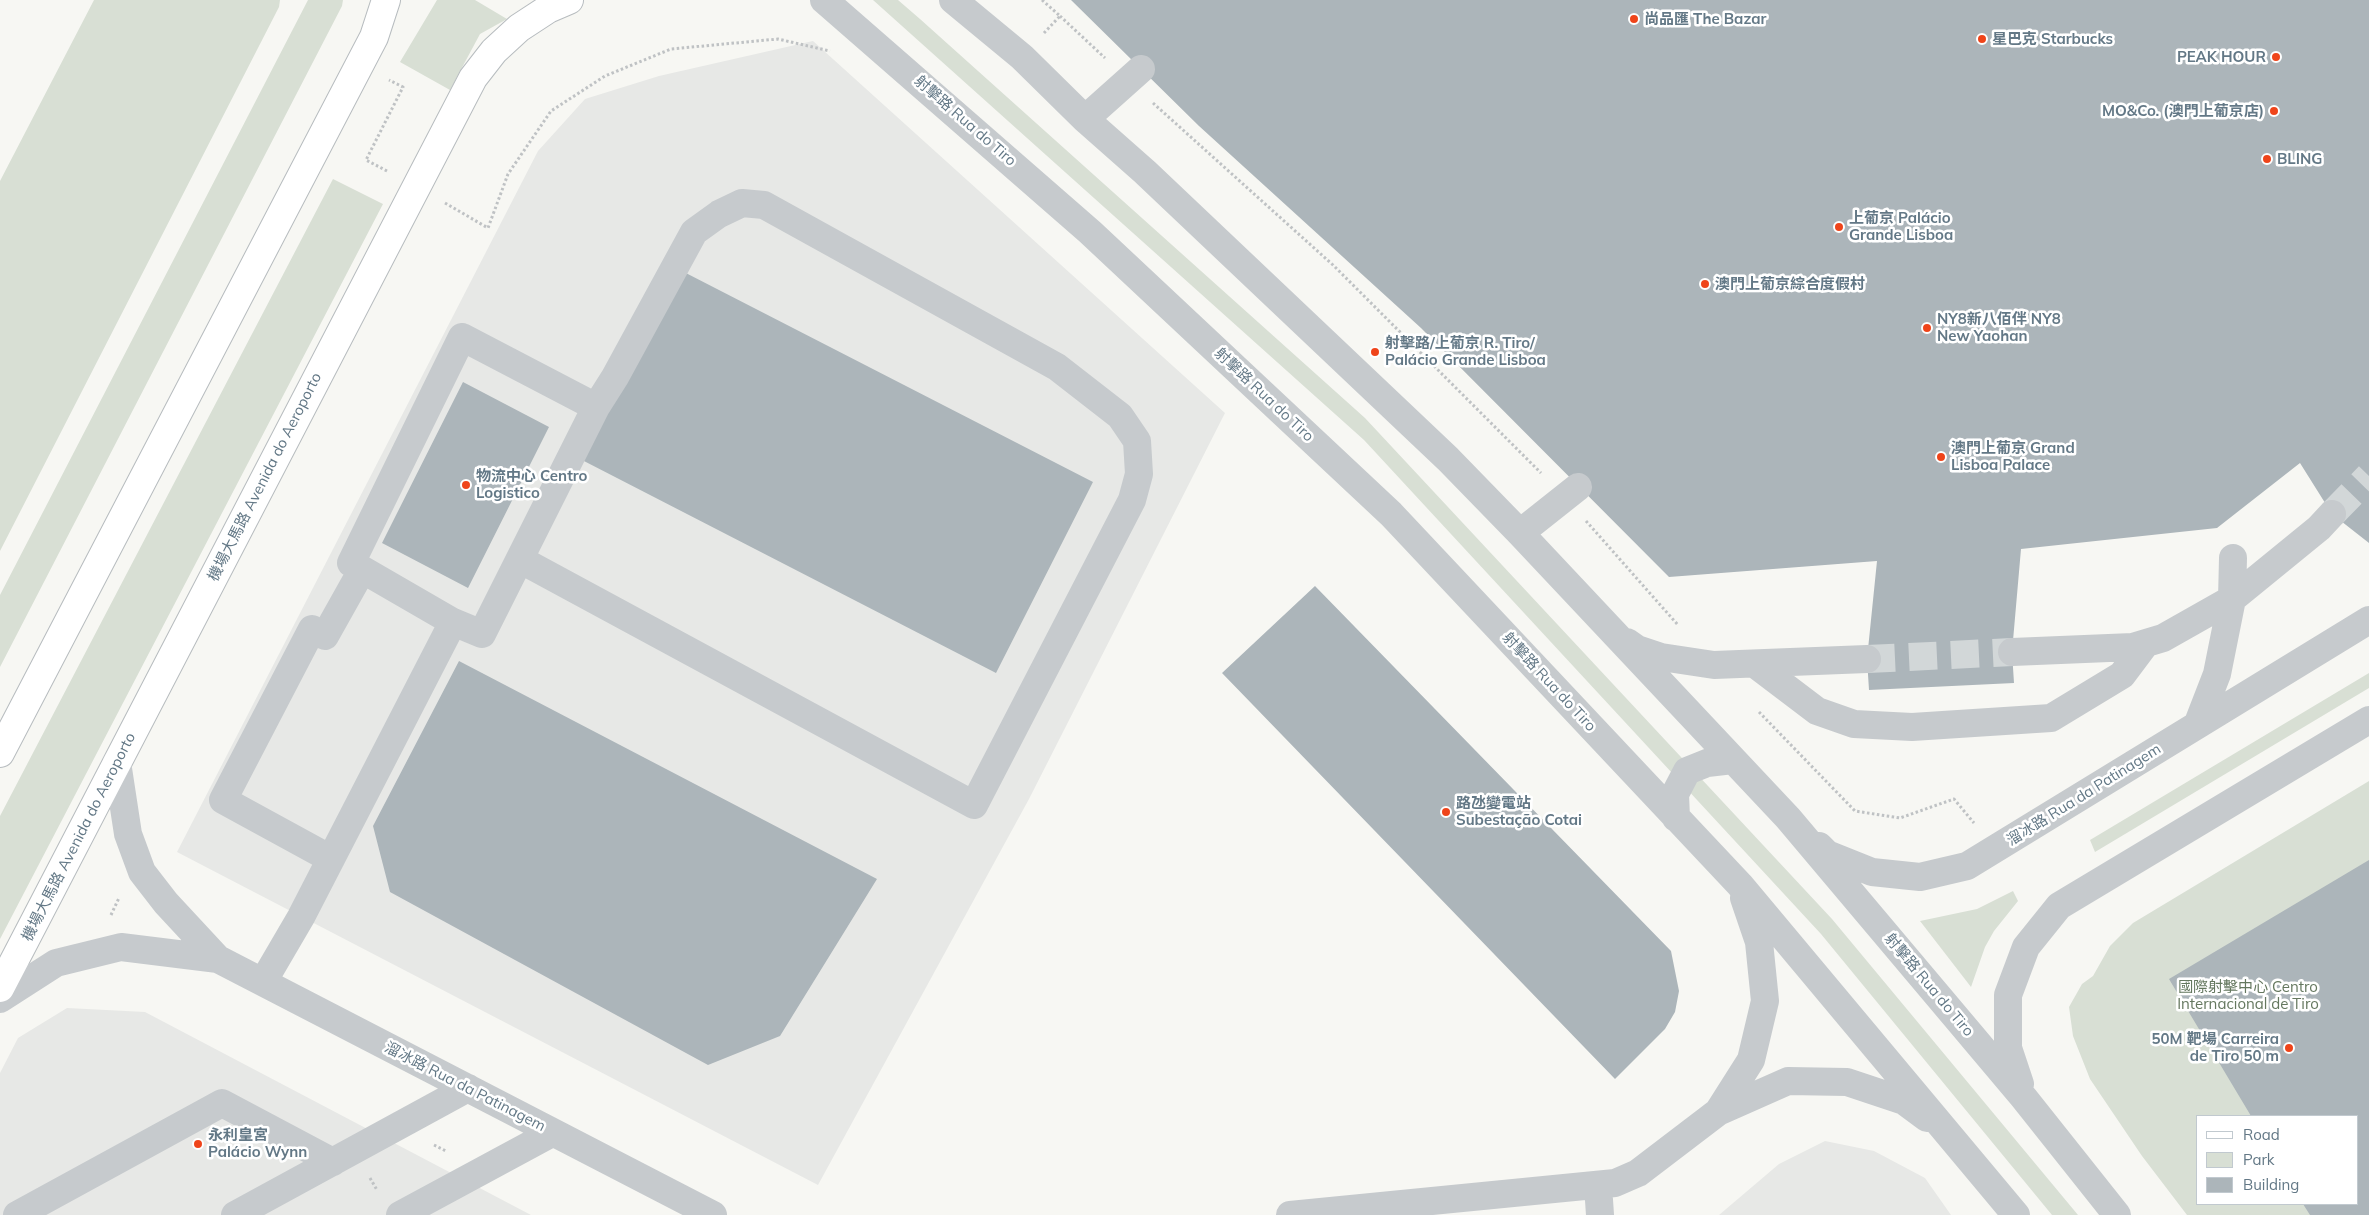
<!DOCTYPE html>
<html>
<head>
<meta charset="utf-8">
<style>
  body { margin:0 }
  #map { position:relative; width:2369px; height:1215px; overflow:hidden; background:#f7f7f3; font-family:Mulish,sans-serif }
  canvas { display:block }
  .legend { position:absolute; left:2196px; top:1115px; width:162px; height:90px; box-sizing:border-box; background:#fff; border:1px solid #c1c9cf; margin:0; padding:6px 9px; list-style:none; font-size:15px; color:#637886 }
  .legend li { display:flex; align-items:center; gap:10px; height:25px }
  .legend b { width:25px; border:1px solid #c1c9cf }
</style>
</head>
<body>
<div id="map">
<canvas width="2369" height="1215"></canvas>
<ul class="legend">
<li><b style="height:6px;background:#fff"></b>Road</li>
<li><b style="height:14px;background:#d8dfd4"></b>Park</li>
<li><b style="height:14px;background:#acb5ba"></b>Building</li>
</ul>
</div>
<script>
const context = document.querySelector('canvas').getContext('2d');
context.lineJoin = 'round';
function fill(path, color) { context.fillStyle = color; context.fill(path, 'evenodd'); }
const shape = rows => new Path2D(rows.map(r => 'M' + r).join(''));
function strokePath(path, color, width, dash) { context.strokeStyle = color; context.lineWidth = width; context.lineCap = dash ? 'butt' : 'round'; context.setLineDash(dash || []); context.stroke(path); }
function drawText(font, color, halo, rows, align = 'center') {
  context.font = font + ' Mulish,"Noto Sans SC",sans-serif'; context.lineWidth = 5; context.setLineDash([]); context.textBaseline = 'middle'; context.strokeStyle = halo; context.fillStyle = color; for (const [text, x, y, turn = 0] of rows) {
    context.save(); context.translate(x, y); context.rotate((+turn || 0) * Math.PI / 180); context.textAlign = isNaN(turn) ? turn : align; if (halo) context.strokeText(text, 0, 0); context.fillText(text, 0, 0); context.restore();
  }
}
const built = shape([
  [813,41,1225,413,1029,799,818,1185,177,852,538,151,585,99,659,76],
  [67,1008,145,1012,531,1215,0,1215,0,1073,18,1038],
  [1825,1141,1874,1151,1925,1178,1951,1215,1719,1215,1779,1164]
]);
const green = shape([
  [94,0,280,0,279,7,0,551,0,181],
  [308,0,343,0,342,6,0,667,0,595],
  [437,0,475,0,507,19,480,34,450,90,400,62],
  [873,0,898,0,920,19,1365,418,1832,919,2078,1215,2052,1215,1821,934,1364,440],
  [333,179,383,204,0,939,0,816],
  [2369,673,2369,688,2095,852,2090,840],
  [2369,781,2369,1215,2187,1215,2142,1156,2090,1079,2073,1036,2069,1007,2082,984,2093,976,2110,946,2133,923],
  [2198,1116,2358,1116,2358,1204,2198,1204],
  [2013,891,2018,901,1994,931,1985,947,1971,987,1920,921,1977,909]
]);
const building = shape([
  [1071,0,2369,0,2369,543,2332,514,2300,463,2217,528,2021,549,2012,652,2014,683,1869,690,1867,659,1877,561,1669,577,1421,328,1199,126],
  [680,270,1093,482,996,673,582,460],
  [463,382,549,427,468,588,382,543],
  [1315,586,1671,951,1679,991,1675,1012,1665,1029,1615,1079,1222,673],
  [459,661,877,879,780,1036,708,1065,390,892,373,826],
  [2369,860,2369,1215,2310,1215,2303,1204,2358,1204,2358,1116,2251,1116,2169,979]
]);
const minorTunnel = shape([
  [2332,514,2369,476],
  [1867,659,2012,652]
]);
const path = shape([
  [1042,0,1060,16,1044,33],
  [1060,16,1105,58],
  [1153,103,1333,265,1541,473],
  [387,171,366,160,403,87,389,80],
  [445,203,488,228,508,174,551,111,605,76,671,49,778,39,830,51],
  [1586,521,1678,625],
  [1759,712,1855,811,1900,818,1954,799,1974,823],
  [111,915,119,898],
  [434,1145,446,1151],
  [370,1178,377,1190]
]);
const minor = shape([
  [824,0,1090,232,1391,514,1740,885,2016,1215],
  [953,0,1022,57,1085,119,1145,172,1448,459,1520,533,1788,818,2024,1098,2117,1215],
  [1085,119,1141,69],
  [462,337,596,407,482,634,453,622,351,563,462,337],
  [1520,533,1578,487],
  [521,560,974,805,1132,500,1139,474,1137,441,1120,416,1057,367,764,205,742,203,719,214,694,232,615,377,596,407],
  [1627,642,1637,649,1661,657,1714,665,1867,659],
  [2012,652,2133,647,2163,638,2232,599,2319,528,2332,514],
  [1755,664,1817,711,1854,724,1912,727,2051,718,2122,675,2146,643],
  [2198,723,2217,674,2232,599,2233,558],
  [117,762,128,834,142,872,166,903,218,959,713,1215],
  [1676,818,1675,794,1687,771,1707,763,1733,760],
  [1819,846,1827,854,1872,872,1920,877,1967,866,2369,620],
  [331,859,223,800,312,629,325,636,362,570],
  [263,982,301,917,453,622],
  [0,999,56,963,121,947,218,959],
  [2020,1084,2008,1048,2008,995,2026,947,2059,906,2369,720],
  [1718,1112,1751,1060,1765,1001,1759,942,1744,898],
  [1598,1185,1600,1215],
  [17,1215,222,1103,333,1162],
  [235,1215,468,1088],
  [400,1215,552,1133],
  [1290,1215,1615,1183,1638,1173,1718,1112,1788,1081,1847,1082,1904,1101,1927,1118]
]);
const major = shape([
  [0,753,374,37,386,0],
  [0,988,473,78,494,51,519,28,548,9,569,0]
]);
const markers = [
  [1634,19,5,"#ef441a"],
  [1982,39,5,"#ef441a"],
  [2276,57,5,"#ef441a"],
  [2274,111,5,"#ef441a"],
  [2267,159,5,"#ef441a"],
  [1839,227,5,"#ef441a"],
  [1705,284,5,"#ef441a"],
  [1927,328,5,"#ef441a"],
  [1375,352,5,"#ef441a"],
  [1941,457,5,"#ef441a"],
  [466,485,5,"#ef441a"],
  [1446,812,5,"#ef441a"],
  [2289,1048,5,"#ef441a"],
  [198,1144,5,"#ef441a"]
];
const poiNames = [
  ["尚品匯 The Bazar",1644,19],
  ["星巴克 Starbucks",1992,39],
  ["PEAK HOUR",2266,57,"right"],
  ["MO&Co. (澳門上葡京店)",2264,111,"right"],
  ["BLING",2277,159],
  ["上葡京 Palácio",1849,218],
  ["Grande Lisboa",1849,235],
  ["澳門上葡京綜合度假村",1715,284],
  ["NY8新八佰伴 NY8",1937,319],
  ["New Yaohan",1937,336],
  ["射擊路/上葡京 R. Tiro/",1385,343],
  ["Palácio Grande Lisboa",1385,360],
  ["澳門上葡京 Grand",1951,448],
  ["Lisboa Palace",1951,465],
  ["物流中心 Centro",476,476],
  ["Logistico",476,493],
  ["路氹變電站",1456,803],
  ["Subestação Cotai",1456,820],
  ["50M 靶場 Carreira",2279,1039,"right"],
  ["de Tiro 50 m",2279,1056,"right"],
  ["永利皇宮",208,1135],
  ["Palácio Wynn",208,1152]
];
const streetNames = [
  ["射擊路 Rua do Tiro",965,121,41],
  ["射擊路 Rua do Tiro",1264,395,43],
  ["機場大馬路 Avenida do Aeroporto",265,477,-63],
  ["射擊路 Rua do Tiro",1549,682,47],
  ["溜冰路 Rua da Patinagem",2084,795,-32],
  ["機場大馬路 Avenida do Aeroporto",79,837,-63],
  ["射擊路 Rua do Tiro",1929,985,50],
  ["溜冰路 Rua da Patinagem",465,1087,27]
];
const parkNames = [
  ["國際射擊中心 Centro",2248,987],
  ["Internacional de Tiro",2248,1004]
];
fill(built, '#e7e8e6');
fill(green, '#d8dfd4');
fill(building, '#acb5ba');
strokePath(minorTunnel, '#d2d7d8', 28, [28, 14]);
strokePath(major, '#b7bcbf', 30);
strokePath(path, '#bfc2c4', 3, [2.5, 2.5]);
strokePath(minor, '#c6cacd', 28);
strokePath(major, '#fff', 28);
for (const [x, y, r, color] of markers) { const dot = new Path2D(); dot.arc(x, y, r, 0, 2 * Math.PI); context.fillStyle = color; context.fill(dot); strokePath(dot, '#fff', 2); }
drawText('bold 15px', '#637886', '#fff', poiNames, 'left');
drawText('15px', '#637886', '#fff', streetNames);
drawText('15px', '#65785f', '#fff', parkNames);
</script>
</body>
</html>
